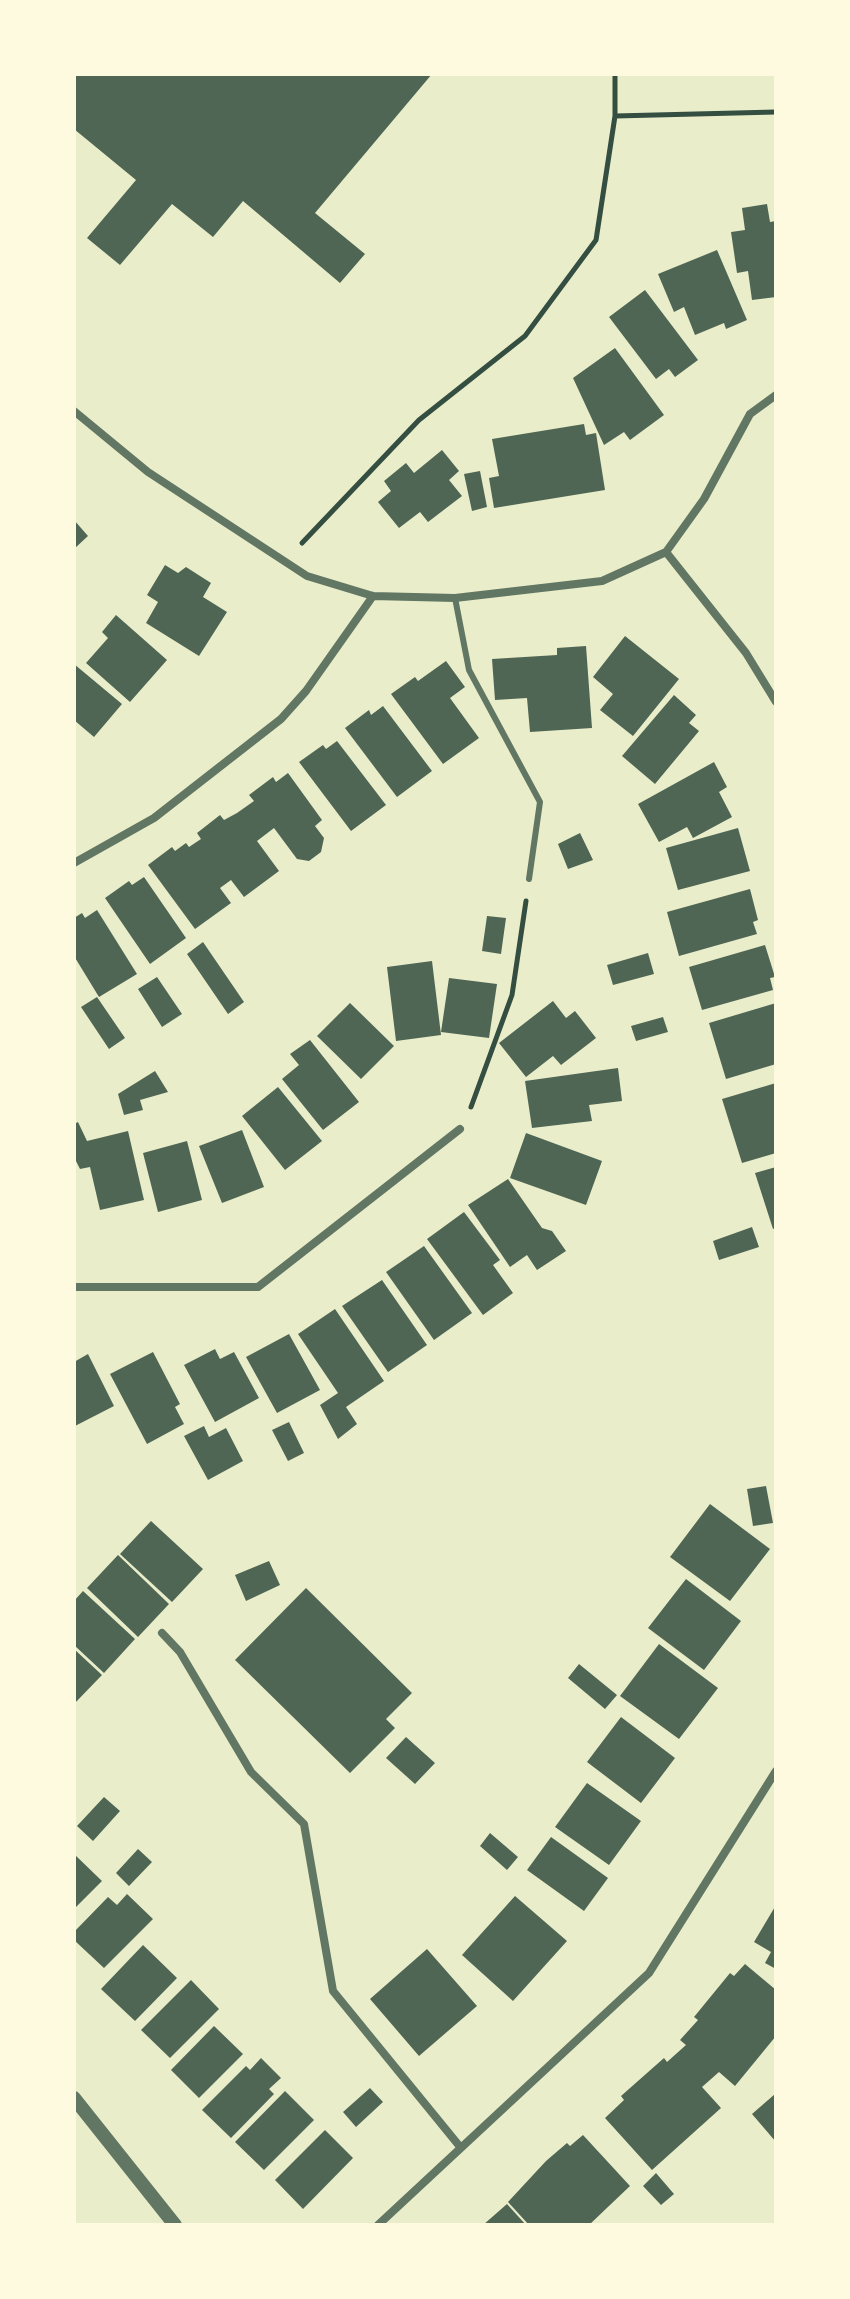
<!DOCTYPE html>
<html>
<head>
<meta charset="utf-8">
<style>
  body { margin:0 }
  #map { position:relative; width:850px; height:2299px; overflow:hidden; background:#e9edc9; font-family:"IBM Plex Sans",sans-serif }
  canvas { display:block }
  .frame { position:absolute; inset:0; border:76px solid #fefae0; pointer-events:none }
</style>
</head>
<body>
<div id="map">
<canvas width="850" height="2299"></canvas>
<div class="frame"></div>
</div>
<script>
const context = document.querySelector('canvas').getContext('2d');
context.lineJoin = 'round';
function fill(path, color) { context.fillStyle = color; context.fill(path, 'evenodd'); }
const shape = rows => new Path2D(rows.map(r => 'M' + r).join(''));
function strokePath(path, color, width, dash) { context.strokeStyle = color; context.lineWidth = width; context.lineCap = dash ? 'butt' : 'round'; context.setLineDash(dash || []); context.stroke(path); }
const building = shape([
  [74,74,432,74,315,213,365,254,340,283,243,201,213,237,172,204,120,265,87,238,136,180,74,129],
  [767,204,770,222,776,221,776,297,752,300,748,271,737,273,731,232,745,230,742,208],
  [717,250,747,320,726,329,724,323,695,335,684,307,674,312,658,274],
  [645,290,698,360,675,377,669,369,656,379,609,317],
  [615,348,664,415,630,440,624,432,604,445,573,378],
  [584,424,586,435,596,433,605,490,494,508,489,478,499,476,492,439],
  [442,450,459,471,449,480,462,496,428,522,420,512,399,528,378,502,391,491,384,481,406,463,414,473],
  [480,471,487,507,472,511,464,474],
  [74,520,88,536,74,549],
  [165,565,178,573,186,567,211,583,203,597,227,612,199,656,146,623,158,602,147,595],
  [116,615,167,660,130,702,86,663,108,638,102,632],
  [625,636,679,679,633,736,600,710,613,694,593,677],
  [586,646,592,728,530,732,527,698,495,700,492,659,557,655,557,648],
  [446,661,465,687,450,698,479,738,443,764,391,694,415,677,418,681],
  [74,664,122,704,94,737,74,720],
  [674,695,696,715,689,723,699,731,655,784,622,756],
  [383,706,432,771,397,797,345,728,369,710,371,715],
  [337,741,386,805,351,831,299,762,323,745,326,749],
  [714,762,727,787,719,792,732,817,693,838,687,827,659,842,638,804],
  [288,773,322,820,315,826,324,838,321,852,309,861,297,859,274,828,257,841,279,871,244,897,231,880,220,888,231,903,195,929,148,865,172,847,175,851,186,843,189,847,201,839,197,833,220,815,224,820,237,813,254,801,249,795,273,777,276,782],
  [738,828,750,871,678,890,666,848],
  [580,833,593,860,568,869,558,844],
  [144,877,186,938,150,964,105,898,129,881,132,885],
  [750,889,758,920,753,922,757,934,679,956,667,912],
  [97,910,137,974,99,997,74,956,74,918,82,913,85,918],
  [487,916,506,918,501,954,482,951],
  [203,942,244,1002,228,1014,187,954],
  [765,945,775,977,770,978,773,990,702,1010,689,967],
  [648,953,654,974,613,985,607,965],
  [432,961,441,1035,396,1041,387,967],
  [157,977,182,1014,162,1027,138,989],
  [449,978,497,984,489,1038,441,1032],
  [97,997,125,1038,109,1049,81,1007],
  [553,1001,566,1018,575,1011,596,1038,561,1065,553,1056,526,1077,499,1043],
  [350,1003,394,1046,361,1079,317,1036],
  [776,1003,776,1064,726,1079,709,1023],
  [663,1017,668,1032,636,1041,631,1026],
  [310,1040,359,1102,323,1130,282,1079,299,1065,290,1054],
  [618,1068,622,1101,589,1105,592,1121,532,1128,525,1081],
  [155,1071,168,1092,140,1100,143,1110,124,1115,118,1094],
  [776,1083,776,1153,742,1163,722,1099],
  [278,1087,322,1141,285,1170,242,1116],
  [78,1122,87,1141,128,1131,144,1200,100,1210,90,1167,80,1169,74,1157,74,1124],
  [242,1130,264,1187,222,1203,199,1146],
  [526,1133,602,1161,586,1205,510,1178],
  [187,1141,202,1200,158,1212,143,1153],
  [776,1167,776,1228,773,1229,755,1173],
  [508,1179,542,1228,552,1231,566,1251,537,1270,527,1255,510,1267,468,1205],
  [464,1212,500,1260,493,1265,513,1293,483,1315,427,1239],
  [752,1227,759,1247,719,1260,713,1241],
  [424,1246,472,1313,434,1340,386,1272],
  [382,1280,427,1345,388,1372,342,1306],
  [335,1309,384,1381,346,1407,357,1424,338,1439,320,1405,338,1393,298,1334],
  [289,1334,320,1390,277,1413,246,1357],
  [215,1349,220,1359,234,1352,259,1398,215,1422,184,1365],
  [153,1352,180,1404,175,1407,184,1424,147,1444,110,1374],
  [88,1354,114,1406,75,1426,74,1362],
  [289,1422,304,1453,288,1461,272,1430],
  [204,1426,209,1437,226,1428,243,1461,208,1480,184,1436],
  [766,1486,773,1523,753,1526,747,1489],
  [710,1504,770,1549,730,1601,670,1557],
  [151,1521,203,1569,172,1602,120,1554],
  [118,1555,169,1604,138,1637,87,1588],
  [269,1561,280,1585,246,1601,235,1575],
  [686,1579,741,1621,704,1670,648,1628],
  [306,1588,412,1693,386,1719,395,1728,350,1773,235,1660],
  [83,1591,135,1639,104,1673,74,1645,74,1601],
  [659,1644,718,1688,679,1739,620,1696],
  [74,1649,102,1675,74,1704],
  [579,1664,617,1695,605,1709,568,1678],
  [621,1717,675,1758,641,1803,587,1762],
  [406,1737,435,1763,415,1784,386,1758],
  [587,1783,641,1821,609,1865,555,1827],
  [104,1797,120,1811,93,1841,77,1826],
  [490,1833,518,1857,507,1870,480,1846],
  [551,1837,608,1878,584,1911,527,1870],
  [138,1849,152,1862,129,1886,116,1873],
  [74,1854,102,1881,74,1909],
  [127,1894,153,1919,104,1968,74,1940,74,1932,108,1897,117,1905],
  [515,1896,567,1941,513,2001,462,1955],
  [776,1905,776,1969,765,1963,771,1952,754,1942],
  [143,1945,177,1978,135,2021,101,1989],
  [427,1949,477,2006,419,2056,370,1999],
  [745,1964,776,1990,776,2036,735,2086,719,2072,702,2087,721,2108,652,2170,605,2118,624,2100,621,2096,664,2058,667,2062,686,2045,680,2040,698,2020,694,2017,730,1973,734,1976],
  [191,1980,219,2009,170,2058,141,2030],
  [214,2026,243,2054,199,2098,171,2070],
  [261,2058,281,2078,269,2089,274,2094,231,2138,202,2110,246,2066,250,2070],
  [370,2088,383,2102,356,2127,343,2112],
  [285,2091,314,2120,264,2170,235,2142],
  [775,2094,776,2095,776,2142,752,2114],
  [325,2130,353,2158,303,2209,275,2180],
  [583,2135,630,2186,589,2225,529,2225,508,2202,546,2161,567,2143,570,2146],
  [656,2173,674,2194,661,2205,643,2186],
  [507,2204,526,2225,483,2225]
]);
const path = shape([
  [615,116,776,112],
  [302,543,419,420,525,336,596,240,615,116,615,74],
  [471,1107,512,995,526,901]
]);
const service = shape([
  [455,598,469,670,540,802,529,879]
]);
const minor = shape([
  [74,411,148,472,307,576,373,596,455,598,602,581,666,552,704,499,750,414,776,395],
  [666,552,746,653,776,702],
  [74,863,154,818,281,719,306,691,373,596],
  [74,1287,258,1287,460,1129],
  [162,1633,180,1652,251,1772,304,1824,333,1991,461,2148],
  [378,2225,649,1973,776,1771]
]);
const tertiary = shape([
  [74,2098,175,2225]
]);
fill(building, '#4f6655');
strokePath(path, '#344e41', 5);
strokePath(service, '#617663', 6);
strokePath(minor, '#617663', 8);
strokePath(tertiary, '#617663', 14);
</script>
</body>
</html>
